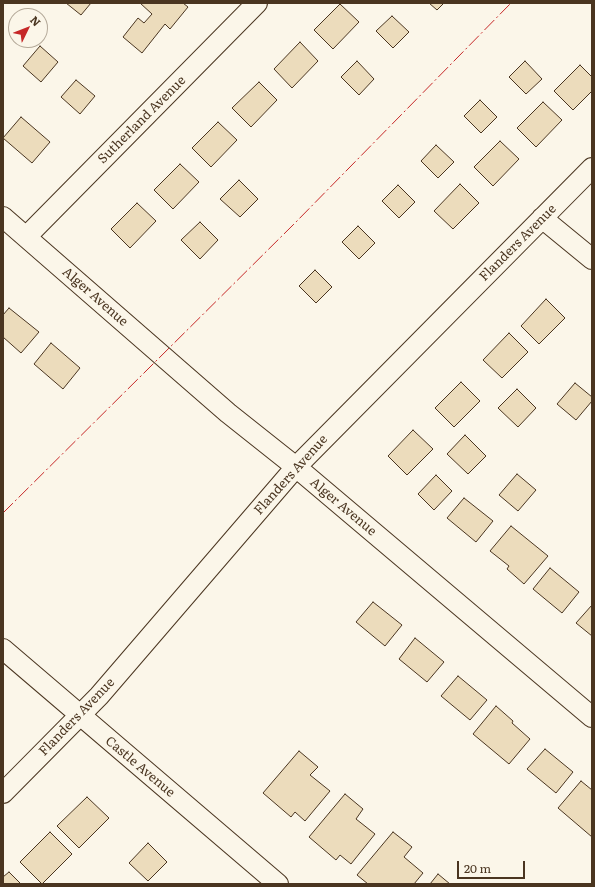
<!DOCTYPE html>
<html>
<head>
<meta charset="utf-8">
<style>
  body { margin:0 }
  #map { position:relative; width:595px; height:887px; overflow:hidden; background:#fbf6e9; font-family:Literata,serif }
  canvas { display:block }
  .frame { position:absolute; inset:0; border:4px solid #4a3520; pointer-events:none }
  .north { position:absolute; left:8px; top:8px; width:40px; height:40px; box-sizing:border-box; background:#fbf6e9; border:1px solid #b4a999; border-radius:50%; rotate:47deg; font-size:11px; font-weight:700; line-height:16px; text-align:center; color:#4a3520 }
  .north::after { content:''; display:block; margin:auto; width:14px; height:18px; background:#c62828; clip-path:polygon(50% 0,100% 100%,50% 72%,0 100%) }
  .scale { position:absolute; left:457px; top:861px; width:68px; height:18px; box-sizing:border-box; border:2px solid #4a3520; border-top:0; padding-left:5px; font-size:12px; line-height:14px; white-space:nowrap; color:#4a3520; -webkit-text-stroke:3px #fbf6e9; paint-order:stroke }
</style>
</head>
<body>
<div id="map">
<canvas width="595" height="887"></canvas>
<div class="frame"></div>
<div class="north">N</div>
<div class="scale">20 m</div>
</div>
<script>
const context = document.querySelector('canvas').getContext('2d');
context.lineJoin = 'round';
function fill(path, color) { context.fillStyle = color; context.fill(path, 'evenodd'); }
const shape = rows => new Path2D(rows.map(r => 'M' + r).join(''));
function strokePath(path, color, width, dash) { context.strokeStyle = color; context.lineWidth = width; context.lineCap = dash ? 'butt' : 'round'; context.setLineDash(dash || []); context.stroke(path); }
function drawText(font, color, halo, rows, align = 'center') {
  context.font = font + ' Literata,serif'; context.lineWidth = 3; context.setLineDash([]); context.textBaseline = 'middle'; context.strokeStyle = halo; context.fillStyle = color; for (const [text, x, y, turn = 0] of rows) {
    context.save(); context.translate(x, y); context.rotate((+turn || 0) * Math.PI / 180); context.textAlign = isNaN(turn) ? turn : align; if (halo) context.strokeText(text, 0, 0); context.fillText(text, 0, 0); context.restore();
  }
}
const building = shape([
  [66,3,91,3,81,15,66,3],
  [140,3,183,3,188,7,170,29,165,24,142,53,123,37,138,18,144,23,152,14,140,3],
  [429,3,444,3,437,10,429,3],
  [340,4,359,22,333,49,314,30,340,4],
  [392,16,409,32,393,48,376,31,392,16],
  [300,42,318,61,292,88,274,69,300,42],
  [40,46,58,62,41,82,23,66,40,46],
  [357,61,374,79,359,95,341,77,357,61],
  [525,61,542,79,526,94,509,77,525,61],
  [580,65,592,77,592,91,573,110,554,91,580,65],
  [76,80,95,96,80,114,61,97,76,80],
  [259,82,277,100,251,127,232,108,259,82],
  [480,100,497,117,481,133,464,116,480,100],
  [543,102,562,120,536,147,517,128,543,102],
  [21,117,50,142,32,163,3,138,21,117],
  [218,122,237,140,211,167,192,148,218,122],
  [500,141,519,159,493,186,474,167,500,141],
  [436,145,454,162,438,178,421,161,436,145],
  [180,164,199,182,173,209,154,190,180,164],
  [239,180,258,199,240,217,220,199,239,180],
  [460,184,479,203,453,229,434,211,460,184],
  [398,185,415,202,399,218,382,201,398,185],
  [137,203,156,221,130,248,111,229,137,203],
  [200,222,218,240,200,259,181,240,200,222],
  [358,226,375,243,359,259,342,242,358,226],
  [315,270,332,287,316,303,299,286,315,270],
  [546,299,565,318,539,344,521,326,546,299],
  [9,308,39,332,21,353,3,337,3,315,9,308],
  [509,333,528,352,502,378,483,360,509,333],
  [51,343,80,368,63,389,34,364,51,343],
  [461,382,480,401,454,427,435,408,461,382],
  [575,383,592,397,592,401,576,420,557,404,575,383],
  [517,389,536,408,518,427,498,408,517,389],
  [413,430,433,449,407,475,388,456,413,430],
  [465,435,486,456,468,474,447,454,465,435],
  [517,474,536,490,518,511,499,495,517,474],
  [436,475,452,491,434,510,418,494,436,475],
  [464,498,493,521,476,542,447,518,464,498],
  [511,526,548,556,524,584,507,569,509,566,490,551,511,526],
  [550,568,579,592,562,613,533,589,550,568],
  [373,602,402,625,385,646,356,622,373,602],
  [592,605,592,636,576,623,592,605],
  [415,638,444,662,427,682,399,659,415,638],
  [458,676,487,700,470,720,441,696,458,676],
  [496,706,513,721,512,723,530,739,509,764,473,734,496,706],
  [545,749,573,772,556,793,527,769,545,749],
  [299,751,318,767,310,775,330,791,305,821,295,812,291,817,263,793,299,751],
  [581,781,592,790,592,837,558,808,581,781],
  [345,794,363,809,356,819,375,834,351,864,340,855,336,860,309,837,345,794],
  [87,797,109,818,79,848,57,826,87,797],
  [50,832,72,854,42,884,20,862,50,832],
  [393,832,412,847,404,857,423,873,414,884,368,884,357,875,393,832],
  [148,843,167,862,148,881,129,863,148,843],
  [9,872,21,884,3,884,3,877,9,872],
  [438,874,450,884,430,884,438,874]
]);
const minor = shape([
  [3,217,228,413,296,467,592,717],
  [542,218,592,259],
  [26,237,257,3],
  [3,649,278,884],
  [3,793,99,696,296,467,592,168]
]);
const power = shape([
  [3,513,295,223,511,3]
]);
const streetNames = [
  ["Sutherland Avenue",142,120,-45],
  ["Flanders Avenue",518,243,-45],
  ["Alger Avenue",95,297,41],
  ["Flanders Avenue",291,475,-48],
  ["Alger Avenue",343,507,40],
  ["Flanders Avenue",77,717,-46],
  ["Castle Avenue",140,767,40]
];
fill(building, '#ecdcbc');
strokePath(building, '#4a3520', 1);
strokePath(minor, '#4a3520', 22);
strokePath(minor, '#fbf6e9', 20);
strokePath(power, '#c62828', 1, [14, 3, 2, 3]);
drawText('13px', '#4a3520', '#fbf6e9', streetNames);
</script>
</body>
</html>
